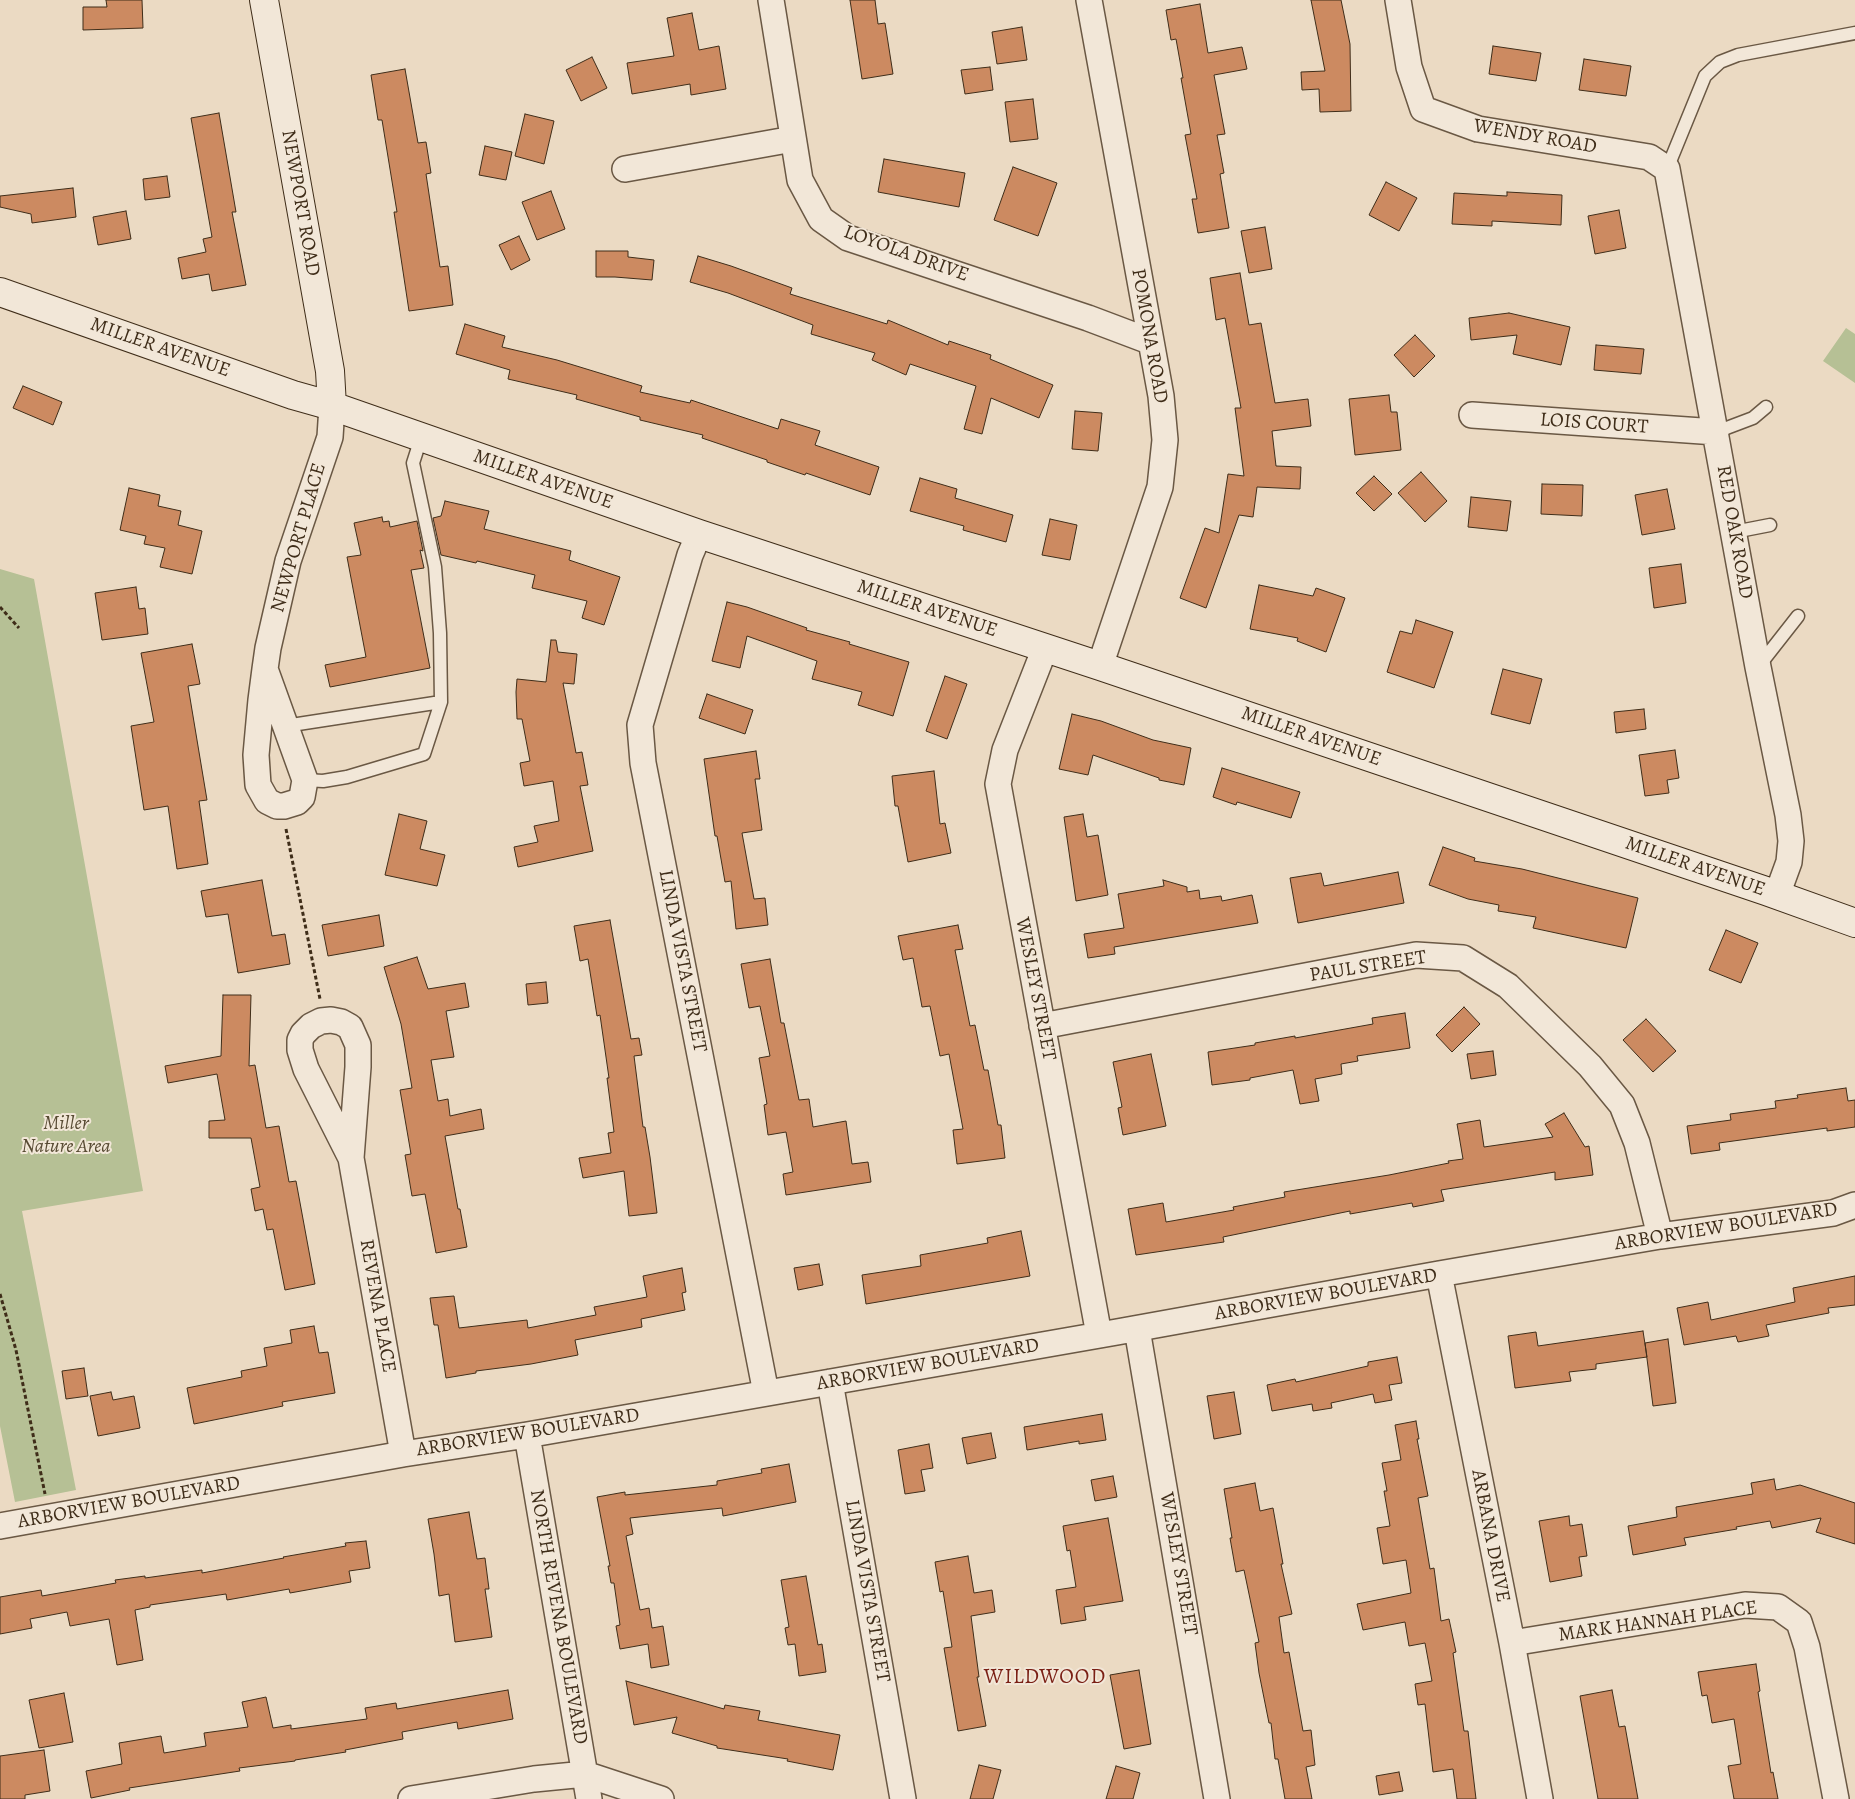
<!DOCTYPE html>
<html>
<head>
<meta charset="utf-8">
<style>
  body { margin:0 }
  canvas { display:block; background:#ebdac3 }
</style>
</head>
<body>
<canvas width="1855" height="1799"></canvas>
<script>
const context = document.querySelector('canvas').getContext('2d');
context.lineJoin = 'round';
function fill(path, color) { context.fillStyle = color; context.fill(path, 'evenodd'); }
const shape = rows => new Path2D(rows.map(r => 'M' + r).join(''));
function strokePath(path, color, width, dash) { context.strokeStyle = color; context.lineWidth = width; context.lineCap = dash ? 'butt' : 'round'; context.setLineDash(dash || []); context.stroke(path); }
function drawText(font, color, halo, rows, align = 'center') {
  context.font = font + ' Alegreya,serif'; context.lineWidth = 4; context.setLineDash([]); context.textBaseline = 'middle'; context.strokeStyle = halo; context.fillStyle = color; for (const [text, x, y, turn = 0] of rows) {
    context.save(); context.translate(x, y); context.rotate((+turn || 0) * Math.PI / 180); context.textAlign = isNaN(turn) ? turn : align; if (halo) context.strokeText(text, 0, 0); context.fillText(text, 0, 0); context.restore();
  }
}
const green = shape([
  [1846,328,1855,334,1855,383,1823,361],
  [0,569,34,579,143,1191,22,1211,76,1490,15,1502,0,1426]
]);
const building = shape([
  [106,0,142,0,143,28,83,30,83,7,107,7,106,0],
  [850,0,875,0,878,24,885,23,893,74,862,79,850,0],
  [1311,0,1341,0,1350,44,1351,111,1320,112,1319,89,1302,90,1301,72,1325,71,1311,0],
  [1200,4,1208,53,1242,47,1247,69,1214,75,1225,134,1217,135,1224,173,1220,174,1229,228,1198,233,1192,199,1197,199,1185,135,1191,134,1181,78,1183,78,1176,39,1171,40,1166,10,1200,4],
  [692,13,699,50,719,46,726,89,691,95,690,84,632,94,627,63,674,56,667,18,692,13],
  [1022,27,1027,60,997,64,992,32,1022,27],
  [1493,46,1541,53,1536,81,1489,74,1493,46],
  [592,57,607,88,581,101,566,70,592,57],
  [1584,59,1631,66,1626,96,1579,90,1584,59],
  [990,67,993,90,965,94,961,70,990,67],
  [405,69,418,143,426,142,431,173,426,174,440,267,448,266,453,305,409,311,394,212,397,212,382,120,378,120,371,75,405,69],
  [1033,99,1038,139,1010,142,1005,102,1033,99],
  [219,113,236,212,232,212,246,285,212,291,209,274,182,279,178,258,206,252,203,239,212,237,191,118,219,113],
  [525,114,554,121,544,164,515,156,525,114],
  [485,146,512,152,506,180,479,175,485,146],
  [884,159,965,173,959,207,878,192,884,159],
  [1013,167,1057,183,1038,236,994,220,1013,167],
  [167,176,170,197,145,200,143,179,167,176],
  [1386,182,1417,198,1399,231,1369,215,1386,182],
  [73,188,76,217,32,223,31,214,0,207,0,196,73,188],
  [551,191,565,229,537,240,522,202,551,191],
  [1507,192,1562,195,1561,225,1492,221,1492,226,1452,224,1454,193,1507,196,1507,192],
  [1619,210,1626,248,1595,254,1588,216,1619,210],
  [126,211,131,239,98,245,93,217,126,211],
  [1265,227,1272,269,1249,273,1241,231,1265,227],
  [519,236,530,260,511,270,499,245,519,236],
  [596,251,628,251,628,257,654,260,652,280,615,277,596,277,596,251],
  [698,256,731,266,792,288,790,294,887,324,888,320,948,345,949,341,991,355,990,359,1053,385,1039,418,991,398,982,434,964,429,976,386,910,364,906,375,872,360,875,353,811,334,813,325,728,293,690,282,698,256],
  [1240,273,1249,325,1261,323,1275,403,1308,399,1311,426,1272,431,1276,466,1301,467,1300,489,1257,487,1253,517,1239,515,1206,608,1180,598,1205,528,1219,533,1228,474,1244,476,1235,408,1241,408,1225,318,1216,320,1210,278,1240,273],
  [1509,313,1570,327,1561,365,1513,354,1517,335,1471,340,1469,318,1509,313],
  [465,324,505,336,502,347,557,360,642,386,640,392,690,403,691,400,778,429,781,419,820,431,815,445,879,467,870,495,806,473,805,475,767,462,767,460,702,438,703,435,640,420,640,417,576,399,577,395,508,379,510,370,456,354,465,324],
  [1415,335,1435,356,1414,377,1394,355,1415,335],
  [1596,345,1644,349,1641,374,1594,370,1596,345],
  [23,386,62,402,53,425,13,408,23,386],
  [1389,395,1391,412,1397,412,1401,450,1355,455,1349,399,1389,395],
  [1075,411,1102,413,1098,451,1072,449,1075,411],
  [1421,472,1447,501,1425,522,1398,493,1421,472],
  [1374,476,1392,494,1374,511,1356,493,1374,476],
  [920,478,957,489,955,498,1013,515,1006,542,963,530,964,526,910,511,920,478],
  [1542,484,1583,485,1582,516,1541,514,1542,484],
  [129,488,160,495,158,506,181,511,178,525,202,531,192,574,160,567,165,548,144,544,146,536,120,530,129,488],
  [1667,489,1675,529,1642,535,1635,495,1667,489],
  [1471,497,1511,501,1507,531,1468,527,1471,497],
  [445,501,489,511,484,529,571,551,569,560,620,577,604,625,582,618,587,601,532,588,535,575,477,561,476,563,441,555,433,518,441,516,445,501],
  [382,517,383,522,389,521,390,527,417,521,423,551,420,550,424,568,411,570,430,668,330,687,325,665,366,657,347,557,361,555,354,523,382,517],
  [1050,519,1077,525,1070,560,1042,555,1050,519],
  [1681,564,1686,603,1654,608,1649,568,1681,564],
  [1259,585,1313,596,1316,588,1345,598,1326,652,1297,641,1298,638,1250,629,1259,585],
  [136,587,139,609,145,608,148,634,102,640,95,593,136,587],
  [727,602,747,607,807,628,806,630,850,642,849,644,909,662,893,716,858,705,862,692,812,679,817,661,747,636,740,668,712,661,727,602],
  [1416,620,1453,632,1434,688,1387,672,1400,631,1412,634,1416,620],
  [551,640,556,640,558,652,577,654,574,684,563,683,576,753,582,752,588,785,580,786,593,851,518,867,514,847,538,842,534,826,559,821,553,781,524,786,520,763,530,761,522,719,517,719,516,692,517,679,546,682,551,640],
  [192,644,200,684,188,686,207,800,199,801,208,864,177,869,168,806,144,810,131,726,154,722,141,653,192,644],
  [1503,669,1542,679,1530,724,1491,714,1503,669],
  [945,676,967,684,947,739,926,731,945,676],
  [707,694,753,710,745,734,699,718,707,694],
  [1644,709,1646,729,1616,733,1614,712,1644,709],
  [1072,714,1101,721,1153,740,1191,748,1184,785,1159,780,1159,778,1093,755,1088,775,1059,769,1072,714],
  [1675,750,1679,778,1667,780,1669,793,1645,796,1639,755,1675,750],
  [756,751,760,779,755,779,762,830,742,833,754,899,765,898,768,925,736,929,731,881,725,882,717,836,715,836,704,759,756,751],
  [1222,768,1300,792,1291,818,1237,802,1236,805,1213,797,1222,768],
  [934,771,940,824,945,823,951,853,908,862,898,806,895,806,892,776,934,771],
  [399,814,427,821,420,849,445,855,437,886,385,875,399,814],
  [1083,814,1087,837,1098,835,1108,895,1076,901,1064,817,1083,814],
  [1443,847,1475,858,1474,861,1522,869,1638,898,1626,948,1533,928,1536,917,1498,911,1499,905,1468,899,1429,885,1443,847],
  [1398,872,1404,903,1298,923,1290,878,1321,873,1324,886,1398,872],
  [262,880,272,936,285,934,290,964,238,973,228,914,206,917,201,891,262,880],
  [1163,880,1187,887,1187,892,1199,890,1200,899,1221,896,1222,901,1252,895,1258,923,1114,947,1115,954,1088,958,1084,934,1124,928,1118,894,1164,886,1163,880],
  [379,915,384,946,328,956,322,925,379,915],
  [610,920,631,1039,639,1038,642,1055,634,1056,643,1127,645,1127,650,1157,657,1213,629,1216,624,1171,583,1178,579,1158,611,1153,608,1133,614,1132,607,1078,609,1078,600,1015,597,1016,588,959,580,961,574,926,610,920],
  [958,925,963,949,955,950,970,1026,975,1025,984,1070,988,1070,998,1125,1001,1125,1005,1158,957,1164,953,1130,963,1129,949,1054,940,1056,930,1006,922,1007,913,958,903,960,898,936,958,925],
  [1726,930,1758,943,1741,983,1709,970,1726,930],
  [417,957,428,989,465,983,469,1007,446,1011,454,1057,431,1060,438,1101,448,1099,450,1116,481,1109,484,1129,445,1136,458,1209,460,1209,467,1247,436,1253,425,1194,412,1196,405,1155,411,1154,400,1090,412,1088,401,1024,384,967,417,957],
  [770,959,781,1023,784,1023,799,1100,809,1099,813,1127,846,1121,852,1164,868,1162,871,1182,786,1195,783,1174,793,1172,786,1132,768,1135,764,1105,767,1104,759,1058,770,1056,760,1006,749,1008,741,964,770,959],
  [546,982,548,1003,528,1005,526,984,546,982],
  [223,995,251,995,249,1066,255,1065,266,1128,279,1126,289,1182,296,1181,315,1284,285,1290,273,1229,267,1230,263,1209,255,1211,251,1189,260,1187,251,1138,209,1138,209,1121,225,1120,217,1074,168,1083,165,1066,221,1056,223,995],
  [1464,1007,1480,1024,1452,1052,1436,1035,1464,1007],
  [1405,1013,1410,1048,1357,1056,1358,1061,1341,1064,1342,1074,1315,1079,1319,1101,1300,1104,1293,1070,1250,1078,1250,1080,1212,1085,1208,1052,1255,1045,1255,1043,1295,1036,1295,1038,1373,1024,1372,1018,1405,1013],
  [1646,1019,1676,1051,1653,1072,1623,1040,1646,1019],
  [1493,1051,1496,1075,1471,1079,1467,1054,1493,1051],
  [1151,1054,1166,1126,1123,1135,1118,1108,1122,1107,1113,1062,1151,1054],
  [1846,1088,1848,1101,1855,1100,1855,1127,1827,1131,1827,1128,1719,1143,1720,1150,1691,1154,1687,1126,1731,1120,1730,1114,1776,1108,1775,1101,1798,1098,1797,1095,1846,1088],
  [1564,1113,1585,1147,1589,1146,1593,1175,1555,1180,1555,1172,1441,1190,1444,1201,1413,1207,1412,1203,1350,1214,1350,1211,1223,1237,1224,1242,1136,1255,1128,1209,1163,1203,1166,1222,1234,1210,1233,1207,1285,1197,1284,1192,1389,1175,1449,1163,1448,1161,1463,1159,1457,1124,1480,1120,1484,1147,1553,1137,1545,1124,1564,1113],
  [1021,1231,1030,1276,866,1304,862,1275,921,1266,920,1255,988,1243,987,1238,1021,1231],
  [819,1264,823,1285,798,1290,794,1268,819,1264],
  [682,1268,686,1292,682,1293,685,1310,641,1319,642,1327,575,1340,578,1355,531,1364,476,1371,476,1373,446,1378,438,1325,434,1325,430,1298,454,1296,459,1328,527,1320,528,1328,596,1315,594,1307,647,1297,643,1276,682,1268],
  [1855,1276,1855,1305,1828,1308,1829,1313,1766,1325,1769,1336,1738,1342,1736,1336,1684,1345,1677,1308,1708,1302,1711,1320,1795,1302,1793,1288,1855,1276],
  [314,1326,319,1353,328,1352,335,1393,282,1402,283,1406,194,1424,187,1388,242,1377,241,1371,267,1366,264,1348,292,1343,290,1330,314,1326],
  [1643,1331,1647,1357,1596,1364,1596,1369,1569,1372,1571,1381,1515,1388,1508,1336,1536,1332,1538,1346,1643,1331],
  [1668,1339,1676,1403,1653,1406,1645,1343,1668,1339],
  [1397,1357,1402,1383,1389,1385,1392,1400,1375,1403,1373,1394,1331,1403,1332,1408,1313,1411,1312,1404,1272,1411,1267,1385,1295,1379,1296,1382,1368,1366,1368,1362,1397,1357],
  [84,1368,88,1396,66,1399,62,1371,84,1368],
  [111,1392,113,1400,134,1396,140,1428,98,1436,90,1396,111,1392],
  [1234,1392,1241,1434,1214,1439,1207,1396,1234,1392],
  [1102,1414,1106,1440,1079,1444,1079,1441,1027,1450,1024,1427,1102,1414],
  [1416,1421,1419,1439,1417,1439,1428,1496,1418,1498,1430,1569,1434,1568,1441,1621,1449,1619,1456,1652,1453,1653,1464,1731,1468,1731,1476,1799,1457,1799,1453,1769,1433,1772,1425,1704,1418,1705,1415,1684,1432,1681,1425,1643,1409,1646,1405,1622,1363,1630,1357,1604,1411,1593,1406,1560,1383,1564,1377,1528,1390,1526,1384,1491,1387,1491,1382,1463,1401,1460,1395,1425,1416,1421],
  [991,1433,996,1458,967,1464,962,1438,991,1433],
  [929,1444,933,1468,921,1470,925,1491,905,1494,898,1450,929,1444],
  [789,1464,796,1502,723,1516,722,1508,630,1518,633,1534,626,1536,640,1610,649,1608,652,1628,663,1626,669,1665,651,1668,648,1644,620,1649,616,1626,620,1625,614,1583,611,1583,608,1566,610,1566,597,1497,625,1492,625,1495,717,1485,717,1481,762,1473,761,1469,789,1464],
  [1113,1476,1117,1497,1095,1501,1091,1480,1113,1476],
  [1774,1479,1776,1490,1800,1485,1855,1503,1855,1544,1816,1532,1821,1518,1772,1528,1770,1521,1736,1527,1737,1529,1684,1538,1686,1545,1633,1555,1628,1526,1677,1517,1676,1507,1753,1494,1751,1483,1774,1479],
  [1255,1483,1260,1511,1273,1508,1283,1564,1281,1564,1292,1614,1279,1617,1284,1653,1289,1652,1303,1731,1311,1730,1315,1765,1306,1767,1312,1799,1285,1799,1278,1759,1275,1759,1271,1723,1269,1723,1259,1673,1255,1643,1259,1642,1244,1570,1236,1572,1230,1538,1232,1538,1224,1489,1255,1483],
  [469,1512,477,1559,485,1558,489,1589,485,1589,492,1637,455,1642,449,1594,439,1596,434,1554,428,1519,469,1512],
  [1569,1516,1570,1526,1582,1524,1587,1556,1579,1557,1582,1576,1550,1582,1539,1521,1569,1516],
  [1108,1518,1123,1601,1084,1607,1086,1620,1061,1624,1056,1590,1076,1587,1070,1550,1067,1551,1063,1526,1108,1518],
  [366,1541,370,1568,349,1571,351,1582,290,1593,289,1589,227,1600,226,1594,150,1605,150,1607,135,1610,143,1660,117,1665,109,1619,70,1626,67,1612,30,1619,32,1628,0,1634,0,1597,41,1590,42,1596,116,1583,115,1580,145,1576,145,1578,202,1570,202,1573,284,1558,283,1557,346,1546,345,1543,366,1541],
  [968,1556,974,1593,992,1590,995,1612,971,1616,979,1677,977,1677,986,1726,958,1731,944,1648,952,1647,943,1591,940,1592,935,1562,968,1556],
  [806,1576,818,1645,822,1644,826,1672,799,1676,795,1644,788,1645,785,1628,789,1627,781,1580,806,1576],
  [1756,1664,1760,1691,1758,1692,1771,1773,1773,1772,1778,1799,1734,1799,1728,1766,1741,1764,1734,1719,1712,1723,1707,1695,1702,1696,1698,1672,1756,1664],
  [1139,1670,1151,1744,1124,1749,1110,1675,1139,1670],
  [626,1681,724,1709,725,1705,760,1711,758,1720,840,1735,833,1770,787,1761,788,1759,717,1748,717,1746,672,1733,677,1717,634,1725,626,1681],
  [508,1690,513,1719,458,1729,457,1722,402,1732,403,1739,345,1750,346,1752,295,1760,295,1761,239,1768,240,1771,129,1788,130,1790,91,1798,86,1771,122,1764,119,1743,161,1736,164,1753,206,1746,204,1733,248,1727,242,1702,266,1697,273,1728,291,1725,291,1729,367,1719,365,1708,396,1703,397,1709,508,1690],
  [1612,1690,1619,1727,1625,1726,1638,1799,1598,1799,1580,1696,1612,1690],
  [64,1693,73,1742,39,1748,29,1700,64,1693],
  [44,1750,50,1791,25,1795,25,1799,0,1799,0,1756,44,1750],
  [979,1765,1001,1770,993,1799,970,1799,979,1765],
  [1116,1766,1140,1773,1133,1799,1106,1799,1116,1766],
  [1399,1772,1403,1791,1379,1795,1376,1776,1399,1772]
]);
const path = shape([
  [0,607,19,628],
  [286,829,320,999],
  [0,1294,16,1350,45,1494]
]);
const lane = shape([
  [1667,169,1705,76,1720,62,1738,55,1855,33],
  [1716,432,1753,418,1766,407],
  [1734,532,1770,525],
  [1758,667,1798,616],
  [285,726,441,702,440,633,435,567,413,463,421,438],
  [305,780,323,781,347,777,424,754,441,702]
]);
const street = shape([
  [771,0,800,180,821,219,848,238,1088,318,1149,341],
  [1089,0,1161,396,1165,440,1160,487,1100,666],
  [1398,0,1409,67,1423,109,1478,129,1649,157,1667,169,1758,667,1788,815,1791,841,1789,862,1777,895],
  [625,169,793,139],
  [1472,415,1716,432],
  [699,534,690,555,640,725,643,763,766,1393],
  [1045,648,1005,750,998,784,1099,1335],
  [265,669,305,780,302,797,297,802,284,806,277,806,267,801,258,785,256,755,261,700,265,669,268,648,288,561,330,437,332,406],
  [1042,1026,1416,955,1463,958,1508,986,1590,1066,1622,1105,1637,1143,1660,1236],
  [351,1158,306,1069,300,1050,300,1040,303,1034,311,1026,321,1021,331,1020,341,1022,350,1027,358,1045,358,1067,351,1158,403,1454],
  [1439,1274,1512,1643,1540,1799],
  [1137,1329,1217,1799],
  [830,1382,903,1799],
  [527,1435,589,1799],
  [0,1526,403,1454,527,1435,1117,1332,1439,1274,1660,1236,1833,1213,1855,1205],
  [1512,1643,1745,1605,1778,1607,1799,1622,1807,1647,1836,1799],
  [411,1799,534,1779,585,1774,661,1799]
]);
const secondary = shape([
  [264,0,330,371,332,406],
  [0,292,293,395,332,406,699,534,1100,666,1766,891,1855,923]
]);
const streetNames = [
  ["WENDY ROAD",1535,137,10],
  ["NEWPORT ROAD",300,203,80],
  ["LOYOLA DRIVE",906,254,20],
  ["POMONA ROAD",1149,336,80],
  ["MILLER AVENUE",160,348,19],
  ["LOIS COURT",1594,424,4],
  ["MILLER AVENUE",543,480,19],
  ["RED OAK ROAD",1734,532,80],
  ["NEWPORT PLACE",299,538,-74],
  ["MILLER AVENUE",927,609,18],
  ["MILLER AVENUE",1311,737,19],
  ["MILLER AVENUE",1695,867,19],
  ["LINDA VISTA STREET",682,961,79],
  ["PAUL STREET",1368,967,-9],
  ["WESLEY STREET",1035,989,79],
  ["ARBORVIEW BOULEVARD",1726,1227,-9],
  ["ARBORVIEW BOULEVARD",1326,1295,-10],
  ["REVENA PLACE",377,1306,80],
  ["ARBORVIEW BOULEVARD",928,1365,-10],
  ["ARBORVIEW BOULEVARD",528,1433,-9],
  ["ARBORVIEW BOULEVARD",129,1503,-10],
  ["ARBANA DRIVE",1490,1536,79],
  ["WESLEY STREET",1178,1564,80],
  ["LINDA VISTA STREET",867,1591,80],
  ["NORTH REVENA BOULEVARD",558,1617,80],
  ["MARK HANNAH PLACE",1658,1622,-8]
];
const parkNames = [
  ["Miller",66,1124],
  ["Nature Area",66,1147]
];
const neighbourhoodNames = [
  ["WILDWOOD",1045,1678]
];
fill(green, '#b6c095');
fill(building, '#cc8a61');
strokePath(building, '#3f2d19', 1);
strokePath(lane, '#6a5844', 15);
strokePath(street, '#6a5844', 28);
strokePath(secondary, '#3f2d19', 30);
strokePath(path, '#3f2d19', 3, [4, 2.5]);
strokePath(lane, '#f2e7d8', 12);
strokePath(street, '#f2e7d8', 25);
strokePath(secondary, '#f2e7d8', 28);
drawText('20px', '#3f2d19', '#f2e7d8', streetNames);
drawText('italic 20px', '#574a32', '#f2e7d8', parkNames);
context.letterSpacing = '1px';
drawText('21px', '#7a1f14', '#f2e7d8', neighbourhoodNames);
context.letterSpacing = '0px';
</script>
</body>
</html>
